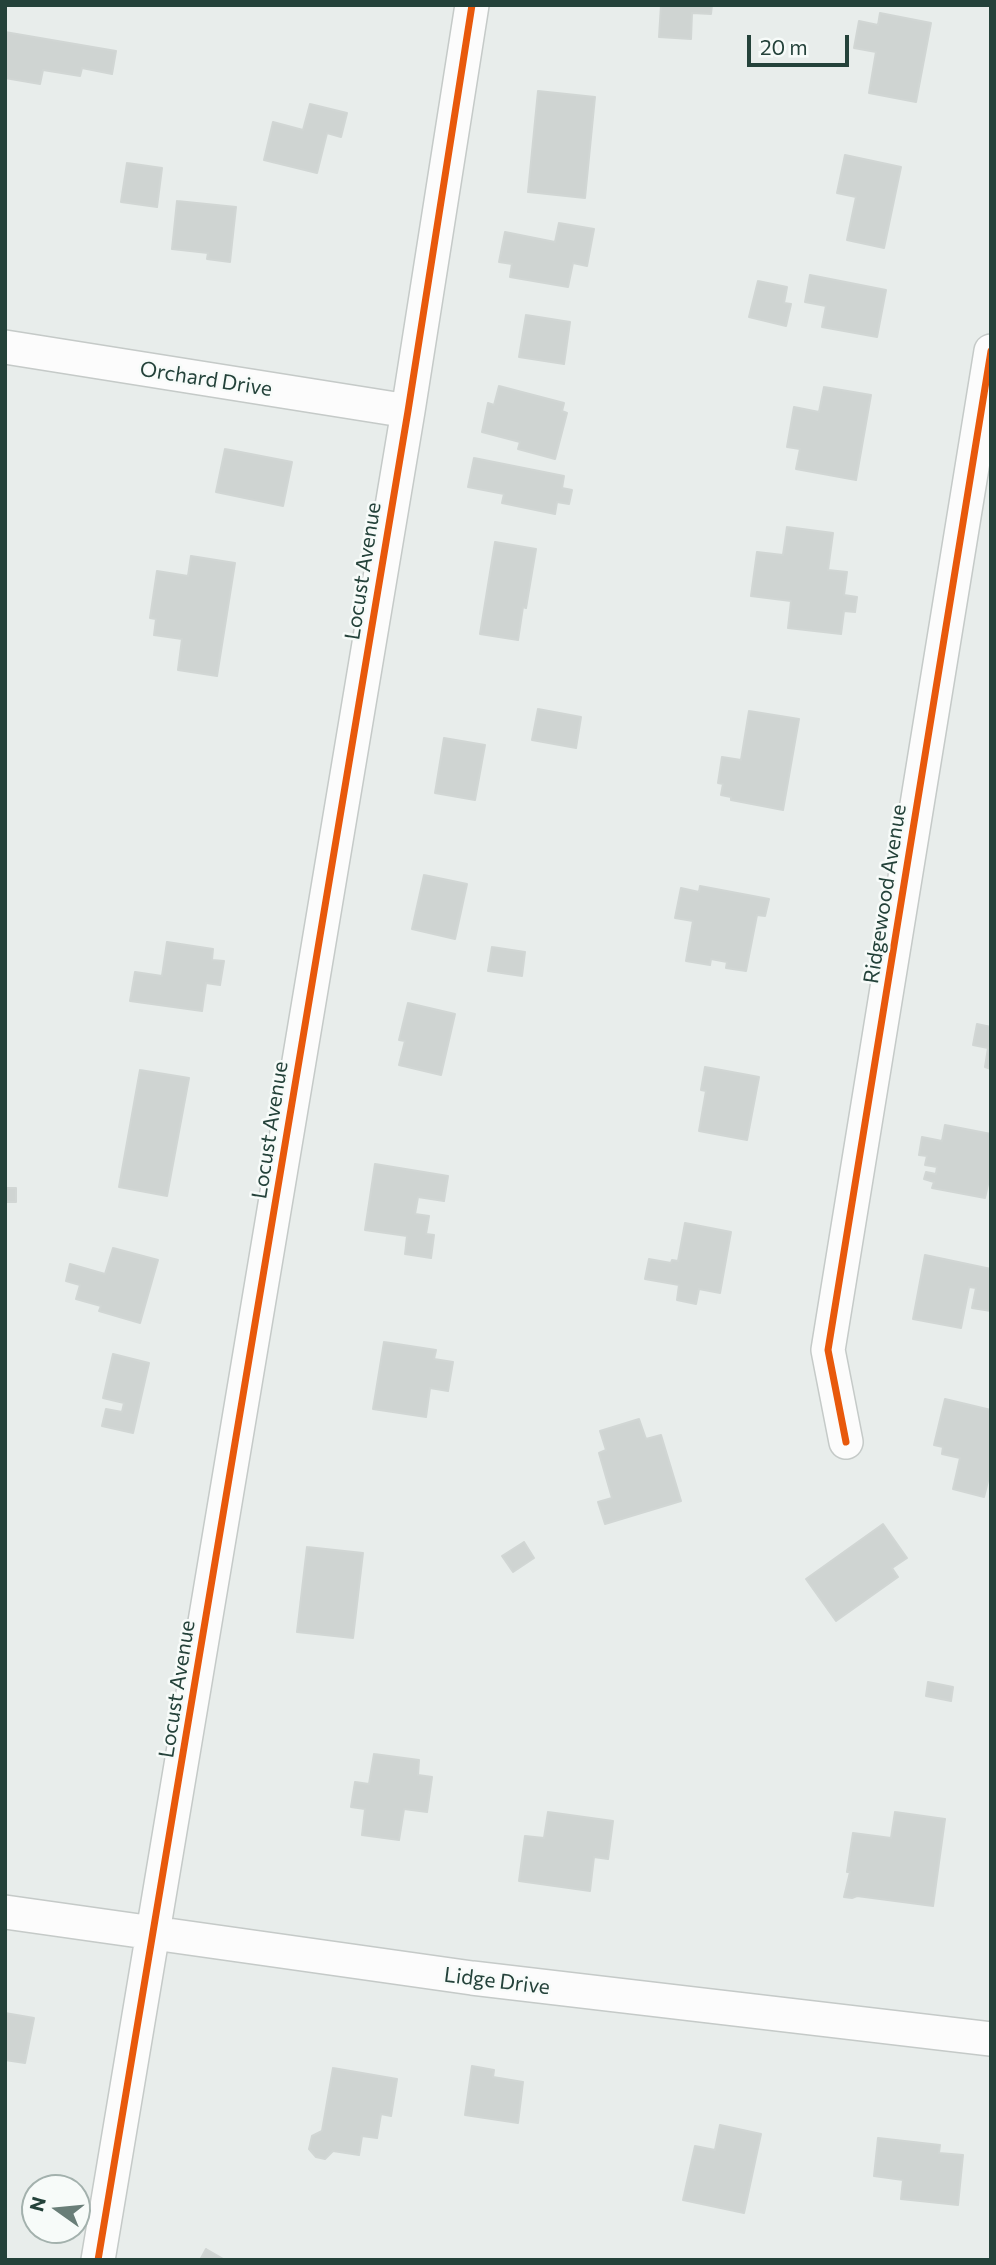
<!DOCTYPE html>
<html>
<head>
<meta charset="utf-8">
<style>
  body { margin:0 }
  #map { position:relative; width:996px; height:2265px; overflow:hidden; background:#e8edeb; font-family:Commissioner,sans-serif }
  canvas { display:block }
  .frame { position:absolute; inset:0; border:7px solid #24423a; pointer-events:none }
  .north { position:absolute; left:21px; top:2174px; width:70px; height:70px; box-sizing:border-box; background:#f7fbf9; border:2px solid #a3b1ad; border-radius:50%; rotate:285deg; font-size:19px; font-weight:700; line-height:28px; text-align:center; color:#24423a }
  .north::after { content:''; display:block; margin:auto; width:24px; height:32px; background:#697e78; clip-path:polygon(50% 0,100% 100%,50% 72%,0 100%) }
  .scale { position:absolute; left:747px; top:35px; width:102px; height:32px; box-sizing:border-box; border:4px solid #24423a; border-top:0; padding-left:9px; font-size:21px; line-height:24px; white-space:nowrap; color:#24423a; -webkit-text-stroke:5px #f7fbf9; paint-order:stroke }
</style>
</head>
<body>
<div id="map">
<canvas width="996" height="2265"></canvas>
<div class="frame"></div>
<div class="north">N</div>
<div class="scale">20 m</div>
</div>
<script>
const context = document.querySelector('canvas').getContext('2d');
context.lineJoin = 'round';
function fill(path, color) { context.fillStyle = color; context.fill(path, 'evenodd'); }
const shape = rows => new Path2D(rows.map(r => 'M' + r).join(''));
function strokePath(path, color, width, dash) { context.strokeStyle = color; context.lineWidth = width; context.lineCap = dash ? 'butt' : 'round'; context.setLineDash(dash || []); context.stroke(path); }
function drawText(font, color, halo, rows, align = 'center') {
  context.font = font + ' Commissioner,sans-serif'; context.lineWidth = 5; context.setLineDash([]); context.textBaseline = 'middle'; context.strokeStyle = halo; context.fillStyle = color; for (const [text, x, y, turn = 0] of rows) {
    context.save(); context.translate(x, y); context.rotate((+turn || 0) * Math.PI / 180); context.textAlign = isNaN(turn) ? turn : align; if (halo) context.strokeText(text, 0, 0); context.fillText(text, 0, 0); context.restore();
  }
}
const building = shape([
  [661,5,712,5,711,14,692,13,691,39,659,37,661,5],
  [880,13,931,23,916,102,869,93,876,52,854,48,859,21,878,25,880,13],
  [5,32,116,51,112,74,82,68,80,76,43,70,40,84,5,78,5,32],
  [538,91,595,97,585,198,528,192,538,91],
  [310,104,347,113,341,137,327,133,317,173,264,160,273,122,303,130,310,104],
  [845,155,901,167,884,248,847,240,856,197,837,193,845,155],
  [127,163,162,168,157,207,121,202,127,163],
  [177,201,236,207,230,262,207,259,208,253,172,249,177,201],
  [559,223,594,229,587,266,573,263,568,287,510,277,512,264,499,262,505,232,555,242,559,223],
  [810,275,886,290,877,337,822,327,826,306,805,302,810,275],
  [758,281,787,287,784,303,791,304,786,326,749,317,758,281],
  [526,315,570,322,564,364,519,357,526,315],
  [499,386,564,403,562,411,567,413,555,459,518,449,520,442,482,432,488,403,494,405,499,386],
  [824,387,871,395,856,480,796,469,800,449,787,447,794,407,819,412,824,387],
  [225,449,292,462,283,506,216,492,225,449],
  [474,458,564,476,562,488,572,490,569,504,557,502,555,514,502,503,504,494,468,487,474,458],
  [787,527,833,533,828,570,847,572,844,595,857,597,855,612,844,611,841,634,788,628,791,601,751,596,757,552,783,555,787,527],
  [495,542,536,549,526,608,523,607,518,640,480,634,495,542],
  [191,556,235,563,217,676,178,670,182,639,154,635,156,619,150,618,157,571,188,576,191,556],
  [538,709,581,717,576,748,532,740,538,709],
  [749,711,799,719,783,810,731,800,731,797,721,795,723,784,718,783,722,757,741,760,749,711],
  [444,738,485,745,475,800,435,793,444,738],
  [424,875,467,884,455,939,412,929,424,875],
  [700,886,769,899,765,916,757,915,746,971,726,968,727,962,711,959,710,965,686,961,693,921,675,918,681,888,699,892,700,886],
  [167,942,213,949,212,960,224,961,220,985,206,983,202,1011,130,1001,135,972,162,976,167,942],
  [492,947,525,952,522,976,488,971,492,947],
  [408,1003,455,1014,441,1075,399,1065,405,1041,399,1040,408,1003],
  [977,1024,991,1027,991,1069,985,1067,988,1048,973,1045,977,1024],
  [705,1067,759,1077,747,1140,699,1131,706,1091,701,1090,705,1067],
  [140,1070,189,1078,167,1196,119,1187,140,1070],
  [945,1125,991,1134,991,1171,985,1198,932,1188,934,1182,924,1179,926,1172,936,1174,937,1167,925,1165,927,1156,919,1155,922,1137,942,1141,945,1125],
  [375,1164,448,1176,444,1201,418,1197,415,1214,429,1216,426,1234,434,1235,431,1258,405,1254,407,1236,365,1230,375,1164],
  [5,1188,16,1188,16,1202,5,1202,5,1188],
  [685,1223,731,1232,720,1293,699,1289,696,1304,677,1300,679,1285,645,1279,649,1259,671,1263,672,1260,678,1261,685,1223],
  [113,1248,158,1260,140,1323,99,1311,101,1306,76,1299,80,1285,66,1281,70,1264,105,1274,113,1248],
  [925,1255,991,1269,991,1311,972,1308,976,1288,969,1287,961,1328,913,1319,925,1255],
  [384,1342,436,1350,434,1359,453,1362,448,1391,430,1388,426,1417,373,1409,384,1342],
  [113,1354,149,1363,133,1433,102,1426,106,1409,122,1412,124,1403,103,1398,113,1354],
  [945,1399,991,1410,991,1469,984,1497,953,1489,960,1458,942,1454,943,1447,934,1445,945,1399],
  [639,1419,646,1439,661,1435,681,1501,605,1524,598,1502,612,1498,599,1453,606,1450,600,1431,639,1419],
  [883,1524,907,1558,892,1568,898,1577,836,1621,806,1579,883,1524],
  [524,1542,534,1558,513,1572,502,1556,524,1542],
  [307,1547,363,1553,353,1638,297,1632,307,1547],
  [928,1682,953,1687,951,1701,926,1696,928,1682],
  [374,1754,419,1760,418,1775,432,1777,427,1812,404,1809,399,1840,362,1835,365,1809,351,1807,355,1782,369,1784,374,1754],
  [548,1812,613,1821,608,1859,594,1857,590,1891,519,1881,525,1836,544,1838,548,1812],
  [895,1812,945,1819,933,1906,857,1896,852,1898,844,1897,850,1872,847,1872,853,1833,891,1838,895,1812],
  [5,2013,34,2018,25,2063,5,2060,5,2013],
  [472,2066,494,2070,493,2077,523,2082,518,2123,465,2115,472,2066],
  [333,2068,397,2079,391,2116,381,2114,377,2138,362,2136,359,2155,333,2151,325,2159,316,2157,309,2149,312,2136,322,2131,333,2068],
  [720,2125,761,2134,744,2213,683,2200,695,2146,715,2150,720,2125],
  [878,2138,940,2145,939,2153,963,2155,958,2205,901,2199,903,2180,874,2176,878,2138],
  [206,2249,225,2260,200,2260,206,2249]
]);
const minor = shape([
  [5,347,408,411],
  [846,1442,828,1350,991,351],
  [5,1912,472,1978,991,2039],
  [98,2260,408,411,472,5]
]);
const cycleway = shape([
  [846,1442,828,1350,991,351],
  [98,2260,408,411,472,5]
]);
const streetNames = [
  ["Orchard Drive",206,379,9],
  ["Locust Avenue",363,571,-81],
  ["Ridgewood Avenue",885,894,-81],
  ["Locust Avenue",270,1130,-81],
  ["Locust Avenue",177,1689,-81],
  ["Lidge Drive",497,1981,7]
];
fill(building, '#cfd4d2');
strokePath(building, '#d1d6d4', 2);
strokePath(minor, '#c5cac8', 36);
strokePath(minor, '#fcfcfc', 33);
strokePath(cycleway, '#e8590c', 7);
drawText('21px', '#24423a', '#f7fbf9', streetNames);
</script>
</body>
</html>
